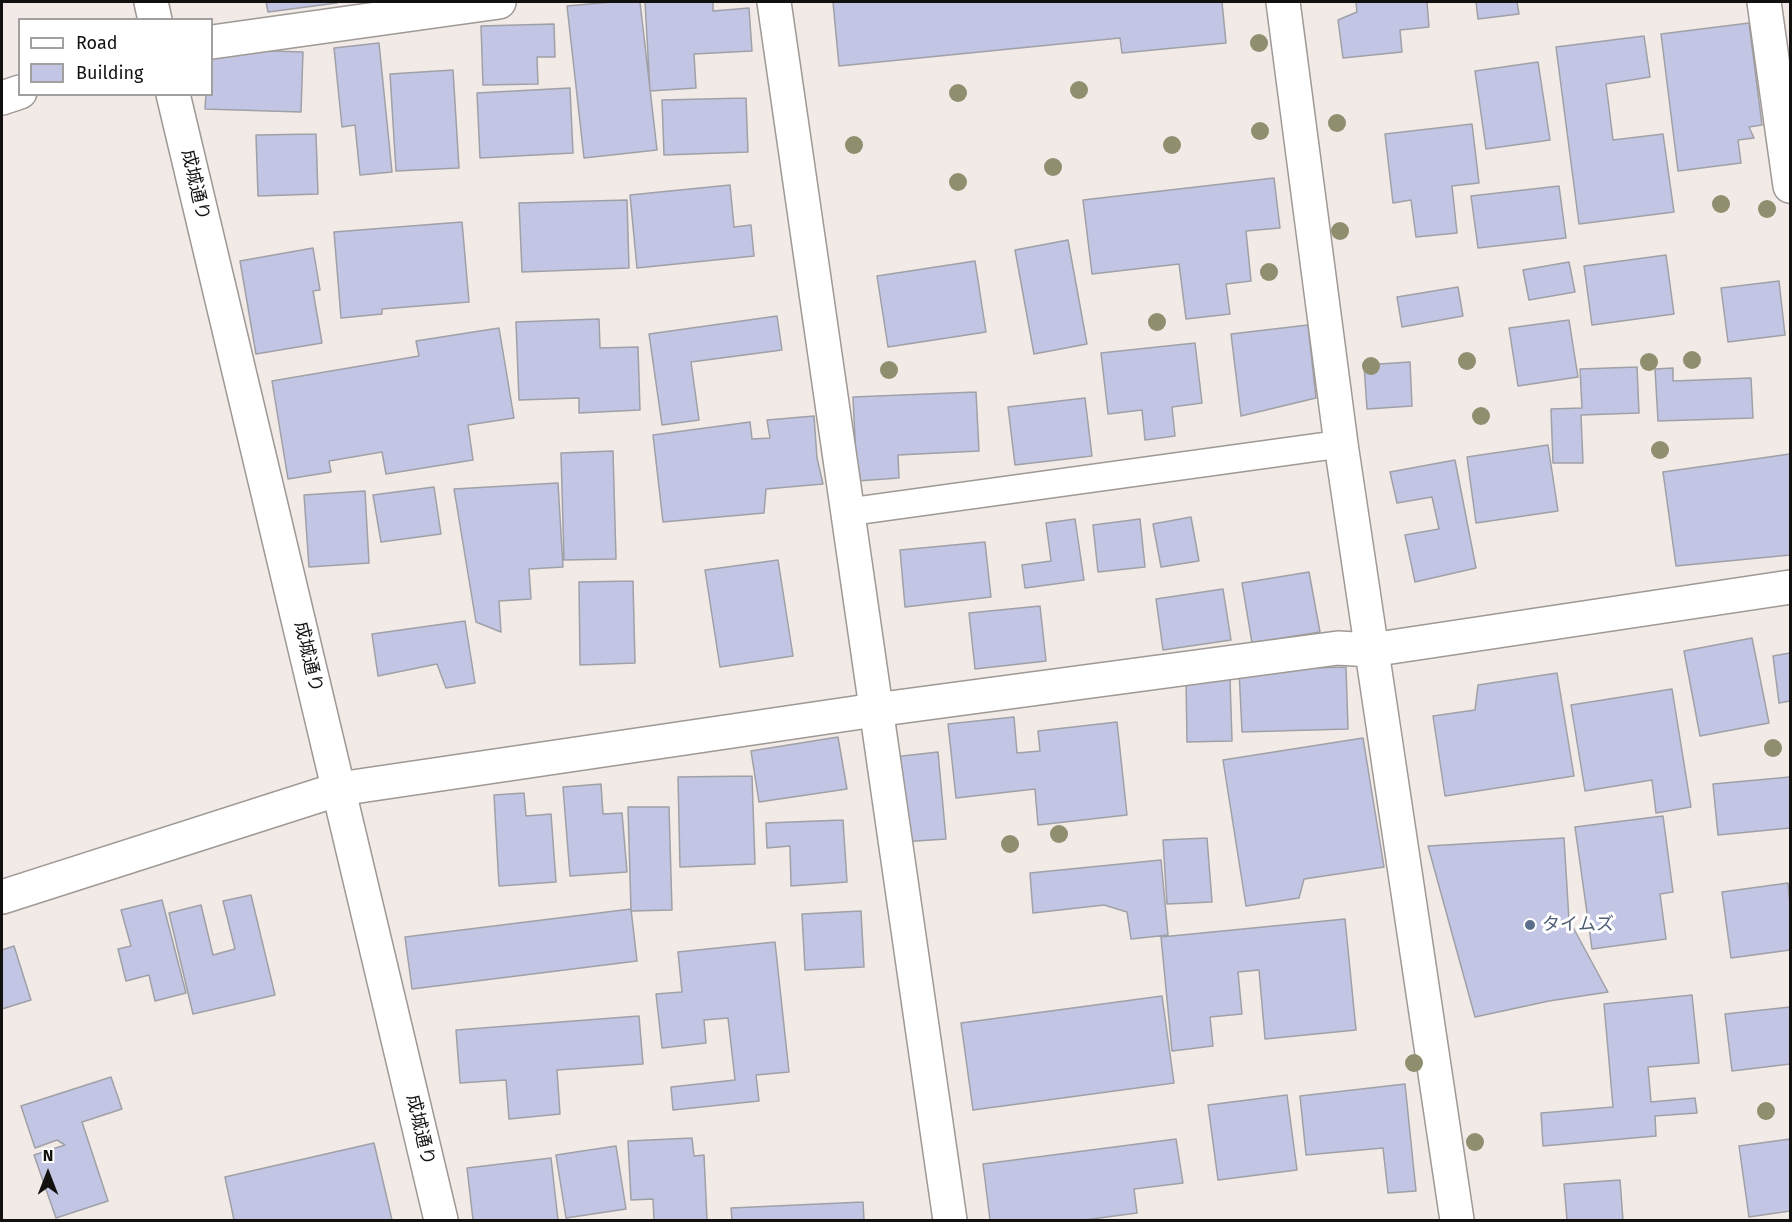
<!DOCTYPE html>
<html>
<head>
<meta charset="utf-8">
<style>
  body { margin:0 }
  #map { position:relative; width:1792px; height:1222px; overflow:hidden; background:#f1eae6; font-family:"Fira Sans",sans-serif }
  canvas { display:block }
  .frame { position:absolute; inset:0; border:3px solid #131110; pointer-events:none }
  .legend { position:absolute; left:18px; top:18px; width:195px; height:78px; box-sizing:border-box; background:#fff; border:2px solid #a1a09f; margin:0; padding:8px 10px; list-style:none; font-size:18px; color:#131110 }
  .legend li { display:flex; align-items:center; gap:12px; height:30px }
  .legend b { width:30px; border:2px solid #a1a09f }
  .north { position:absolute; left:18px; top:1144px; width:60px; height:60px; -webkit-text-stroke:4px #fff; paint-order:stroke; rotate:0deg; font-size:16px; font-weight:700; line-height:24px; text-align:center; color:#131110 }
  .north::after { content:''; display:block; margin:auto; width:21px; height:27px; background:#131110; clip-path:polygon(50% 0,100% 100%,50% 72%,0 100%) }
</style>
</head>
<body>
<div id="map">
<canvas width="1792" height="1222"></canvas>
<div class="frame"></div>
<ul class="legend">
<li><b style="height:8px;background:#fff"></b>Road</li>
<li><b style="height:16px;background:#c2c5e3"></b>Building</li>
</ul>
<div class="north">N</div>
</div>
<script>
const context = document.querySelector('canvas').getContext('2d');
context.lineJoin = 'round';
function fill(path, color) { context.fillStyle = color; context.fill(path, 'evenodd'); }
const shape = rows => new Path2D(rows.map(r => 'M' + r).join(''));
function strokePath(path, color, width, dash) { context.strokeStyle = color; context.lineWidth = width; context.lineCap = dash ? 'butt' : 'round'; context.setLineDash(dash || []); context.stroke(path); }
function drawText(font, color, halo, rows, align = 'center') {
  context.font = font + ' "Fira Sans","Noto Sans JP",sans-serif'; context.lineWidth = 6; context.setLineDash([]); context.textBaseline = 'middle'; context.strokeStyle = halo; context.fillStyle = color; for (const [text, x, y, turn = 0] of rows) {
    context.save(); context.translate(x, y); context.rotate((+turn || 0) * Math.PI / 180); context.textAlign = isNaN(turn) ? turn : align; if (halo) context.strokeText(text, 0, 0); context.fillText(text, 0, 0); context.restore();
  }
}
const building = shape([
  [266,2,337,2,337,3,268,12,266,2],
  [612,2,640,2,657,150,584,158,567,6,612,2],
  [645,2,713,2,713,11,749,8,752,51,694,54,696,88,650,91,645,2],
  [833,2,1222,2,1226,43,1122,53,1120,38,839,66,833,2],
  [1356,2,1427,2,1429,27,1400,30,1402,52,1343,58,1338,20,1357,12,1356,2],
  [1476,2,1517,2,1519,14,1478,19,1476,2],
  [1749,23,1762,125,1749,127,1754,138,1738,140,1741,163,1678,171,1661,34,1749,23],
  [554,24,555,57,537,57,538,84,483,85,481,26,554,24],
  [1644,36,1650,77,1606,84,1613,140,1663,134,1674,212,1579,224,1556,47,1644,36],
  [379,43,392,172,360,175,355,125,342,127,334,48,379,43],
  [212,49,303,52,301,112,205,109,206,94,212,94,212,49],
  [1538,62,1550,140,1486,149,1475,71,1538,62],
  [453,70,459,168,396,171,390,74,453,70],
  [570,88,573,153,480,158,477,93,570,88],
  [746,98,748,152,664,155,662,100,746,98],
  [1472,124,1479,183,1452,186,1457,233,1416,237,1411,200,1393,203,1385,134,1472,124],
  [316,134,318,194,258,196,256,135,316,134],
  [1274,178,1280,228,1246,231,1251,281,1226,284,1230,314,1186,319,1179,264,1092,274,1083,200,1274,178],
  [730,185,734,227,751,225,754,256,637,268,630,195,730,185],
  [1559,186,1566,238,1478,248,1471,196,1559,186],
  [627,200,629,268,522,272,519,203,627,200],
  [462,222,469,302,382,309,382,314,341,318,334,232,462,222],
  [1068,240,1087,344,1034,354,1015,250,1068,240],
  [313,248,320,290,313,291,322,343,256,354,240,261,313,248],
  [1666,255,1674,314,1592,325,1584,266,1666,255],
  [975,261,986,332,888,347,877,276,975,261],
  [1569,262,1575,292,1529,300,1523,270,1569,262],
  [1779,281,1785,335,1728,342,1721,288,1779,281],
  [1458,287,1463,316,1402,327,1397,297,1458,287],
  [777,316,782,350,691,362,699,420,662,425,649,334,777,316],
  [599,319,600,348,638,347,640,410,579,413,579,398,519,400,516,322,599,319],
  [1569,320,1578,377,1518,386,1509,328,1569,320],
  [1308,325,1316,398,1241,416,1231,334,1308,325],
  [499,328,514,418,468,425,473,460,386,474,382,452,329,461,331,472,288,479,272,381,419,356,416,341,499,328],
  [1195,343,1202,403,1172,407,1175,436,1145,440,1142,410,1108,414,1101,353,1195,343],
  [1410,362,1412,406,1367,409,1364,365,1410,362],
  [1637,367,1639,413,1581,415,1583,463,1553,463,1551,409,1582,408,1580,369,1637,367],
  [1673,368,1673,381,1751,378,1753,418,1658,421,1655,369,1673,368],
  [976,392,979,451,898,455,899,478,857,481,853,397,976,392],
  [1085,398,1092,456,1015,465,1008,407,1085,398],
  [814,416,817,458,823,484,766,489,764,513,663,522,653,435,750,422,752,439,770,438,767,420,814,416],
  [1548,445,1558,511,1476,523,1467,457,1548,445],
  [613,451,616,559,564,560,561,453,613,451],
  [1790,454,1790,555,1676,566,1663,472,1790,454],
  [1455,460,1476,568,1415,582,1405,535,1439,529,1432,497,1397,503,1390,472,1455,460],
  [558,483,563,567,529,569,531,599,499,601,501,632,476,622,454,489,558,483],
  [434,487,441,534,381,542,373,495,434,487],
  [365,491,369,563,309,567,304,495,365,491],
  [1191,517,1199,561,1161,567,1153,524,1191,517],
  [1075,519,1084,580,1025,588,1022,565,1051,561,1046,523,1075,519],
  [1140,519,1145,567,1098,572,1093,525,1140,519],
  [985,542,991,597,905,607,900,550,985,542],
  [778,560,793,656,720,667,705,570,778,560],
  [1309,572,1320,632,1252,643,1242,583,1309,572],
  [633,581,635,663,580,665,579,582,633,581],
  [1223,589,1231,640,1163,650,1156,599,1223,589],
  [1040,606,1046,661,975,669,969,613,1040,606],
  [465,621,475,683,446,688,437,664,378,676,372,634,465,621],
  [1752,638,1769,723,1700,736,1684,651,1752,638],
  [1790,653,1790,701,1779,703,1773,656,1790,653],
  [1346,667,1348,729,1242,732,1239,670,1346,667],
  [1557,673,1574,776,1445,796,1433,716,1475,710,1478,685,1557,673],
  [1230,678,1232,741,1187,742,1186,679,1230,678],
  [1672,689,1691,807,1656,813,1652,780,1585,791,1571,705,1672,689],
  [1014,717,1017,753,1040,751,1038,731,1117,722,1127,815,1038,825,1035,789,956,798,948,724,1014,717],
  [838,737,847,789,759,802,751,751,838,737],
  [1363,738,1384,867,1304,879,1299,898,1246,906,1223,760,1363,738],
  [938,752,946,839,901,842,893,757,938,752],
  [752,776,755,864,680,867,678,777,752,776],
  [1790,777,1790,828,1718,835,1713,784,1790,777],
  [601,784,603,814,622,813,627,872,570,876,563,787,601,784],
  [524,793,526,816,551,814,556,882,499,886,494,795,524,793],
  [628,807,669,807,672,910,631,911,628,807],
  [1663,816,1673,892,1660,894,1666,939,1592,949,1575,827,1663,816],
  [843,820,847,882,791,886,790,846,767,848,766,823,843,820],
  [1207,838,1212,902,1167,904,1163,840,1207,838],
  [1564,838,1569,920,1608,992,1549,1001,1475,1017,1428,846,1564,838],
  [1161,860,1168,935,1131,939,1127,912,1104,905,1033,913,1030,873,1161,860],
  [1788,883,1790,905,1790,950,1731,958,1722,892,1788,883],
  [251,895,275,995,193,1014,169,913,201,905,213,955,235,949,223,901,251,895],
  [162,900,186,993,155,1001,149,975,126,981,118,949,131,946,121,910,162,900],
  [631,909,637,961,412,989,405,937,631,909],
  [861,911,864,967,805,970,802,914,861,911],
  [1345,919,1356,1030,1265,1039,1259,970,1238,972,1242,1014,1210,1017,1213,1046,1172,1051,1161,937,1345,919],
  [775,942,789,1072,756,1075,759,1101,673,1110,671,1087,735,1080,728,1018,704,1020,706,1043,662,1048,656,994,682,992,678,952,775,942],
  [14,946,31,1000,2,1009,2,950,14,946],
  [1692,995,1699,1063,1648,1067,1651,1102,1695,1098,1697,1113,1655,1116,1656,1136,1543,1146,1541,1113,1613,1107,1604,1004,1692,995],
  [1162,996,1174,1083,973,1110,961,1023,1162,996],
  [1790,1007,1790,1064,1732,1071,1725,1014,1790,1007],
  [639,1016,643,1064,557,1070,560,1114,509,1119,506,1080,460,1083,456,1030,639,1016],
  [111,1077,122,1109,82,1122,108,1201,56,1218,34,1155,65,1145,57,1140,35,1148,21,1106,111,1077],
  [1405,1084,1416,1191,1388,1193,1383,1148,1306,1155,1300,1096,1405,1084],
  [1287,1095,1297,1170,1218,1180,1208,1105,1287,1095],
  [692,1138,694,1156,704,1155,707,1220,654,1220,653,1199,631,1200,628,1141,692,1138],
  [1176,1139,1183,1183,1134,1189,1137,1213,1084,1220,990,1220,983,1164,1176,1139],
  [1790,1139,1790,1211,1749,1217,1739,1146,1790,1139],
  [374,1143,392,1220,234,1220,225,1177,374,1143],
  [616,1146,626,1209,566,1218,556,1155,616,1146],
  [551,1158,558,1220,473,1220,467,1168,551,1158],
  [1620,1180,1623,1220,1567,1220,1564,1184,1620,1180],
  [863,1202,864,1220,732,1220,731,1208,863,1202]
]);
const lane = shape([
  [848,512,1341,444]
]);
const street = shape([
  [774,2,950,1220],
  [1283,2,1341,444,1457,1220],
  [1764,2,1790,186],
  [212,42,499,2],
  [2,98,20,92],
  [2,897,339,789,875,710,1338,648,1371,650,1790,587]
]);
const secondary = shape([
  [151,2,155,20],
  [173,94,441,1220]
]);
const trees = [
  [1259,43],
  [1079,90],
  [958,93],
  [1337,123],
  [1260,131],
  [854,145],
  [1172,145],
  [1053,167],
  [958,182],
  [1721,204],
  [1767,209],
  [1340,231],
  [1269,272],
  [1157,322],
  [1692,360],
  [1467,361],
  [1649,362],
  [1371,366],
  [889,370],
  [1481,416],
  [1660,450],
  [1773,748],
  [1059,834],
  [1010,844],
  [1414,1063],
  [1766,1111],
  [1475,1142]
];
const markers = [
  [1530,925,6,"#5c6f8a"]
];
const streetNames = [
  ["成城通り",195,185,77],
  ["成城通り",308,657,77],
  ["成城通り",420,1130,77]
];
const serviceNames = [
  ["タイムズ",1542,925]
];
fill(building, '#c2c5e3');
strokePath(building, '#a0a0a7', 1.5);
strokePath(lane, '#9f9995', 30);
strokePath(street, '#9f9995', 36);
strokePath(secondary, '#9f9995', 36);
strokePath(lane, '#fff', 27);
strokePath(street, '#fff', 33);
strokePath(secondary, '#fff', 33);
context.fillStyle = '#8f8e6f';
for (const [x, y] of trees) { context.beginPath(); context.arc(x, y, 9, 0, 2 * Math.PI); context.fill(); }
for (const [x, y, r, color] of markers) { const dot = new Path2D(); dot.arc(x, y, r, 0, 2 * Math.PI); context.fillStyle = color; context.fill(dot); strokePath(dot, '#fff', 2); }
drawText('18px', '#131110', '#fff', streetNames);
drawText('18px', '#4e5e75', '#fff', serviceNames, 'left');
</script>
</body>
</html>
